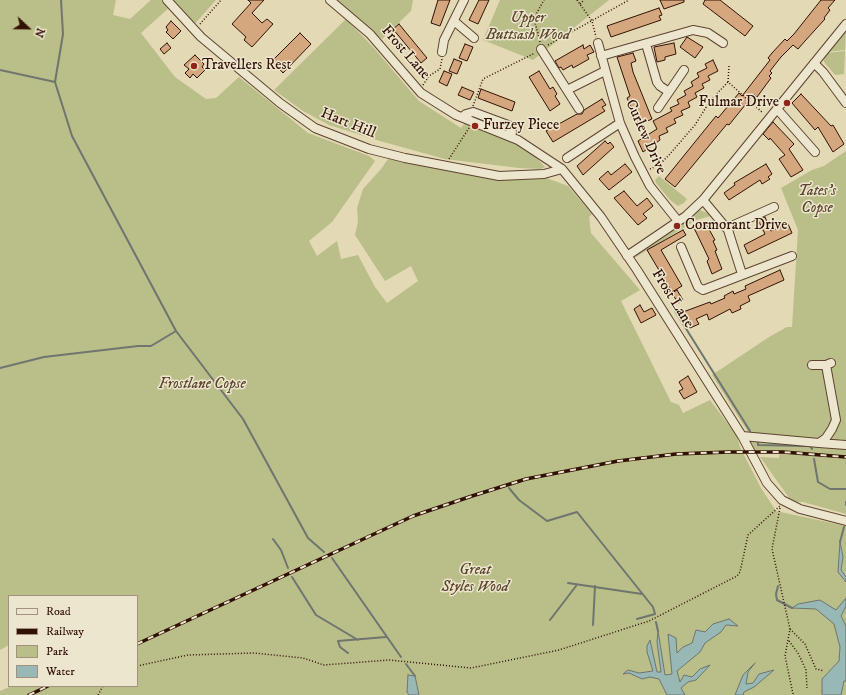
<!DOCTYPE html>
<html>
<head>
<meta charset="utf-8">
<style>
  body { margin:0 }
  #map { position:relative; width:846px; height:695px; overflow:hidden; background:#e3d9b4; font-family:"IM FELL DW Pica",serif }
  canvas { display:block }
  .legend { position:absolute; left:8px; top:595px; width:130px; height:92px; box-sizing:border-box; background:#ede6ce; border:1px solid #a2917e; margin:0; padding:5px 7px; list-style:none; font-size:12px; color:#321105 }
  .legend li { display:flex; align-items:center; gap:8px; height:20px }
  .legend b { width:20px; border:1px solid #a2917e }
  .north { position:absolute; left:8px; top:8px; width:40px; height:40px; -webkit-text-stroke:3px #ede6ce; paint-order:stroke; rotate:112deg; font-size:11px; font-weight:700; line-height:16px; text-align:center; color:#321105 }
  .north::after { content:''; display:block; margin:auto; width:14px; height:18px; background:#321105; clip-path:polygon(50% 0,100% 100%,50% 72%,0 100%) }
</style>
</head>
<body>
<div id="map">
<canvas width="846" height="695"></canvas>
<ul class="legend">
<li><b style="height:5px;background:#ede6ce"></b>Road</li>
<li><b style="height:5px;background:#321105"></b>Railway</li>
<li><b style="height:11px;background:#babe89"></b>Park</li>
<li><b style="height:11px;background:#98b8b6"></b>Water</li>
</ul>
<div class="north">N</div>
</div>
<script>
const context = document.querySelector('canvas').getContext('2d');
context.lineJoin = 'round';
function fill(path, color) { context.fillStyle = color; context.fill(path, 'evenodd'); }
const shape = rows => new Path2D(rows.map(r => 'M' + r).join(''));
function strokePath(path, color, width, dash) { context.strokeStyle = color; context.lineWidth = width; context.lineCap = dash ? 'butt' : 'round'; context.setLineDash(dash || []); context.stroke(path); }
function drawText(font, color, halo, rows, align = 'center') {
  context.font = font + ' "IM FELL DW Pica",serif'; context.lineWidth = 3; context.setLineDash([]); context.textBaseline = 'middle'; context.strokeStyle = halo; context.fillStyle = color; for (const [text, x, y, turn = 0] of rows) {
    context.save(); context.translate(x, y); context.rotate((+turn || 0) * Math.PI / 180); context.textAlign = isNaN(turn) ? turn : align; if (halo) context.strokeText(text, 0, 0); context.fillText(text, 0, 0); context.restore();
  }
}
const green = shape([
  [0,0,116,0,113,15,130,19,151,0,216,0,192,27,171,6,141,33,175,77,206,99,216,98,239,77,308,133,369,156,375,161,332,222,309,241,317,256,337,241,341,259,358,255,375,287,387,303,418,281,411,266,385,281,355,235,358,222,357,208,363,189,381,169,388,159,419,163,495,179,541,176,568,186,592,214,589,217,591,233,640,290,621,301,671,402,679,405,683,413,710,400,737,436,740,447,761,488,776,511,846,526,846,695,0,695,0,691,12,686,137,686,137,596,9,596,9,645,0,650],
  [337,0,413,0,411,11,382,39],
  [500,0,609,0,533,60,483,40],
  [346,19,373,47,419,101,461,128,465,123,507,139,535,156,545,167,541,169,519,168,445,159,380,141,329,125,303,111,274,90],
  [846,29,845,50,826,52],
  [845,51,844,74,835,75,824,62,824,56,826,53],
  [846,151,846,514,803,502,792,502,760,457,779,458,780,450,753,450,749,442,780,442,780,435,748,432,712,375,769,337,787,327,792,327,798,230,781,188,812,170,824,166],
  [659,176,687,199,684,203,678,206,670,200,656,183,655,180],
  [700,210,707,213,711,216,696,220,636,257,634,254]
]);
const water = shape([
  [840,542,843,557,841,570,846,577,846,582,838,572,840,542],
  [846,598,846,606,841,616,846,626,846,681,844,681,841,695,822,695,822,679,839,661,840,647,834,624,816,609,792,608,798,604,820,600,836,610,846,598],
  [729,619,738,626,726,625,721,632,705,643,700,652,677,671,680,682,684,675,692,677,700,669,710,665,696,680,688,682,681,688,685,695,667,695,659,679,650,677,642,679,629,673,623,674,628,670,639,673,653,671,647,652,647,646,650,640,657,672,661,672,657,642,658,631,665,675,672,674,668,634,676,638,677,653,683,647,692,643,696,630,705,632,713,624,729,619],
  [755,663,748,672,746,684,753,683,759,674,774,670,754,687,744,692,743,695,735,695,743,675,755,663],
  [408,675,415,676,419,695,409,695,407,692,408,675]
]);
const stream = shape([
  [61,0,63,34,55,82,72,136,176,331,243,419,308,538,324,552],
  [0,70,55,82],
  [675,311,750,431],
  [0,368,44,357,138,346,151,346,176,331],
  [758,443,758,445,805,446],
  [810,446,812,449],
  [814,459,818,482,830,489,846,489],
  [509,488,519,500,547,521,577,512,653,607,655,614],
  [846,502,846,505],
  [273,539,281,550,288,568],
  [840,542,844,527],
  [332,558,401,657],
  [292,577,316,615,358,640],
  [568,583,642,594],
  [778,586,776,594,777,600,792,608],
  [637,619,655,614],
  [550,620,576,586],
  [656,622,658,631],
  [593,625,595,586],
  [348,653,340,647,338,641,386,637],
  [406,664,415,676]
]);
const building = shape([
  [248,0,264,0,252,13,262,23,267,19,273,24,252,47,244,40,246,37,232,24,251,3,248,0],
  [438,0,450,0,440,26,431,23,438,0],
  [479,0,489,0,478,24,469,20,479,0],
  [660,0,684,0,684,2,664,9,660,0],
  [705,0,720,0,753,26,745,36,703,4,705,0],
  [821,0,835,0,828,8,830,10,824,18,825,19,805,41,798,49,793,45,781,57,770,71,772,73,769,76,771,78,757,97,754,94,729,125,727,124,675,187,665,179,716,116,718,118,739,93,742,96,770,60,768,58,772,53,785,39,787,41,794,34,821,0],
  [659,8,662,15,659,16,661,20,611,37,607,26,659,8],
  [171,21,181,31,173,39,166,32,168,30,166,27,171,21],
  [399,24,427,58,421,63,393,29,399,24],
  [300,33,311,44,283,73,272,61,300,33],
  [687,37,703,47,695,58,680,47,687,37],
  [167,43,171,48,164,54,160,49,167,43],
  [674,43,676,54,665,57,665,60,657,62,654,47,674,43],
  [465,44,473,47,467,61,459,58,465,44],
  [583,45,584,49,590,45,594,52,587,55,589,59,573,68,572,65,563,70,561,67,559,68,555,61,583,45],
  [633,53,636,61,631,63,633,72,652,119,636,126,632,117,635,116,627,98,630,96,617,57,633,53],
  [195,55,204,64,202,67,205,70,197,78,193,74,190,78,185,73,189,69,184,65,195,55],
  [454,59,462,62,457,74,449,71,454,59],
  [713,60,718,71,708,76,710,80,702,84,704,88,695,93,697,97,688,102,690,107,681,111,683,115,674,119,676,123,666,128,668,132,659,136,660,140,643,152,638,141,657,129,653,121,672,111,670,108,679,104,677,100,686,95,684,91,693,86,691,82,699,77,697,73,707,68,705,64,713,60],
  [444,71,452,74,447,86,439,82,444,71],
  [539,71,550,89,553,87,557,94,555,96,560,104,550,111,529,77,539,71],
  [462,87,474,92,470,100,458,95,462,87],
  [481,89,515,102,512,111,478,98,481,89],
  [801,94,831,126,833,125,844,144,833,152,818,127,815,130,792,103,801,94],
  [602,99,606,105,602,107,605,111,553,142,546,131,577,114,582,114,584,110,602,99],
  [773,122,794,144,789,149,803,170,791,177,779,159,785,155,770,138,769,140,763,134,773,122],
  [605,141,608,144,610,142,614,147,583,175,577,166,605,141],
  [625,164,632,172,609,190,599,179,608,171,611,175,625,164],
  [766,164,772,174,768,177,770,179,762,184,760,180,729,200,724,193,735,185,734,183,766,164],
  [624,191,637,206,647,198,653,206,643,214,647,218,638,225,614,198,624,191],
  [765,217,771,231,788,224,792,233,748,254,744,245,765,234,758,220,765,217],
  [705,222,715,240,713,241,717,250,715,251,722,269,712,274,707,261,709,259,694,228,705,222],
  [683,230,686,235,661,250,682,286,672,292,647,250,683,230],
  [780,270,784,280,748,296,750,301,740,306,741,309,732,313,730,309,709,320,707,314,696,319,699,324,690,328,683,312,710,302,711,304,725,298,724,296,733,291,734,294,746,289,745,286,780,270],
  [677,290,683,300,678,303,672,293,677,290],
  [640,305,644,312,652,308,656,315,641,323,634,309,640,305],
  [688,376,697,392,684,399,679,391,683,389,679,382,688,376]
]);
const path = shape([
  [577,0,592,21,596,37],
  [580,4,584,0],
  [200,24,221,0],
  [540,42,534,18,544,0],
  [548,45,629,0],
  [729,66,728,82,763,113],
  [423,85,429,76,440,69,442,59],
  [473,106,483,79,535,53],
  [449,159,469,128],
  [650,169,659,165,669,155,695,125,710,101,728,82],
  [780,508,772,549,790,629,785,656,793,694],
  [790,629,805,644,816,669,824,671],
  [789,641,798,653,806,670,807,688],
  [137,666,188,655,254,653,303,658,324,665,389,660,471,668,559,650,649,621,737,576,740,572,748,535,780,506],
  [98,695,103,686]
]);
const minor = shape([
  [167,0,201,37,280,103,315,128,369,149,405,158,499,176,544,174,562,169],
  [330,0,370,34,421,93,456,115,518,140,562,169,601,217,637,270,742,436,767,483,782,500,800,509,846,521],
  [454,21,474,38],
  [598,43,620,123,635,157,650,186,678,221],
  [646,44,657,82,660,86,669,92],
  [541,49,579,109],
  [442,52,444,40,464,0],
  [601,56,693,30,708,33,723,43],
  [814,63,823,72,846,103],
  [567,90,605,71],
  [658,108,684,70],
  [777,109,815,152],
  [462,117,466,114,473,112,508,125,512,132,511,137],
  [567,158,620,123],
  [703,200,728,230,742,274],
  [727,228,774,207],
  [681,247,698,287,703,290,792,256],
  [627,256,686,216,703,200,846,24],
  [812,365,826,365,831,363],
  [742,436,819,443,826,438,832,429,836,420,826,365],
  [819,443,846,445]
]);
const rail = shape([
  [137,644,413,516,472,496,526,479,618,461,676,454,729,452,783,452,846,457],
  [29,695,48,686]
]);
const markers = [
  [194,66,4,"#8f2418"],
  [787,103,4,"#8f2418"],
  [475,126,4,"#8f2418"],
  [677,226,4,"#8f2418"]
];
const parkNames = [
  ["Upper",528,19],
  ["Buttsash Wood",528,36],
  ["Tates's",817,192],
  ["Copse",817,209],
  ["Frostlane Copse",202,385],
  ["Great",475,571],
  ["Styles Wood",475,588]
];
const streetNames = [
  ["Frost Lane",405,53,49],
  ["Hart Hill",348,124,22],
  ["Curlew Drive",645,137,66],
  ["Frost Lane",672,299,58]
];
const poiNames = [
  ["Travellers Rest",202,66],
  ["Fulmar Drive",779,103,"right"],
  ["Furzey Piece",483,126],
  ["Cormorant Drive",685,226]
];
fill(green, '#babe89');
fill(water, '#98b8b6');
strokePath(water, '#6f756f', 1);
strokePath(stream, '#6f756f', 2);
fill(building, '#d5a77e');
strokePath(building, '#321105', 1);
strokePath(minor, '#5e4331', 10);
strokePath(path, '#321105', 1.5, [1, 2]);
strokePath(minor, '#ede6ce', 8);
strokePath(rail, '#321105', 3.5);
strokePath(rail, '#ede6ce', 2, [6]);
for (const [x, y, r, color] of markers) { const dot = new Path2D(); dot.arc(x, y, r, 0, 2 * Math.PI); context.fillStyle = color; context.fill(dot); strokePath(dot, '#ede6ce', 1.5); }
drawText('italic 15px', '#5b452d', '#ede6ce', parkNames);
drawText('15px', '#321105', '#ede6ce', streetNames);
drawText('15px', '#321105', '#ede6ce', poiNames, 'left');
</script>
</body>
</html>
